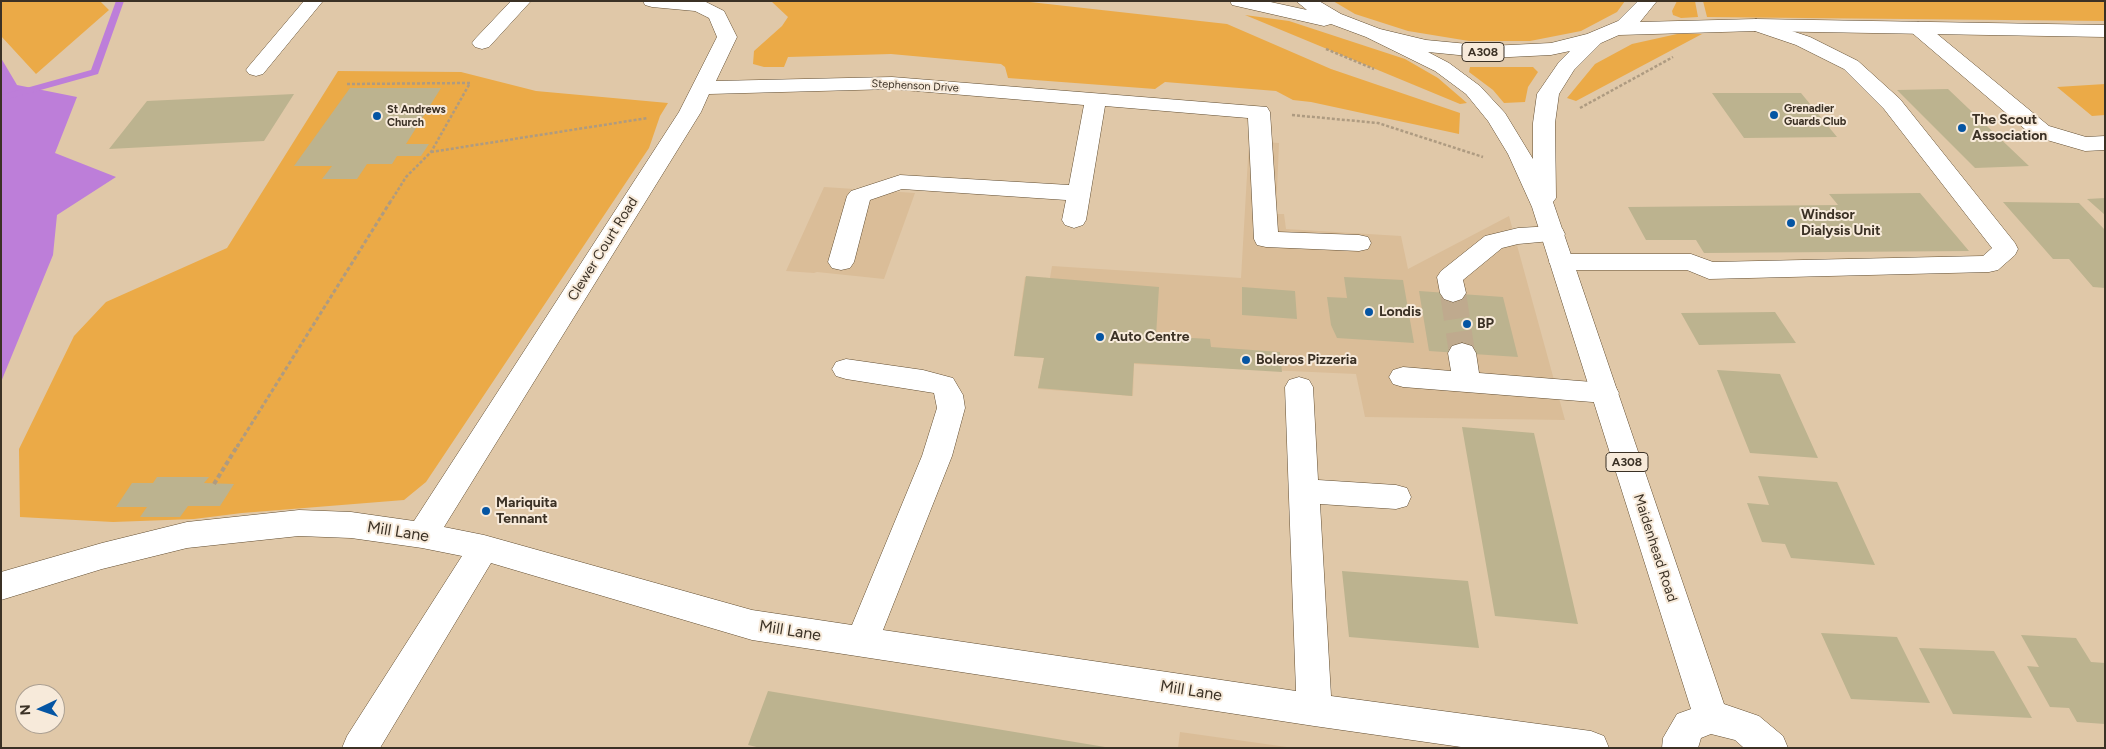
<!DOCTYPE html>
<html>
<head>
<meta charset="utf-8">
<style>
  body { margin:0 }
  #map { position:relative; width:2106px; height:749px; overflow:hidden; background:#e0c8a8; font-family:Figtree,sans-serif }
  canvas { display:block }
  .frame { position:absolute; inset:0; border:2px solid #3b3125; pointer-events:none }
  .north { position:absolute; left:15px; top:684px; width:50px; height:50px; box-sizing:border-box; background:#f7eada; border:1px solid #aca092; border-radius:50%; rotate:267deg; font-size:14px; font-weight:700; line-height:20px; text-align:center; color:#3b3125 }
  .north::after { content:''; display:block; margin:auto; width:18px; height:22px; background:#0555a3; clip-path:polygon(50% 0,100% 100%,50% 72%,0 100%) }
</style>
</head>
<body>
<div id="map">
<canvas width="2106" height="749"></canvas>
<div class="frame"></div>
<div class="north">N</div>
</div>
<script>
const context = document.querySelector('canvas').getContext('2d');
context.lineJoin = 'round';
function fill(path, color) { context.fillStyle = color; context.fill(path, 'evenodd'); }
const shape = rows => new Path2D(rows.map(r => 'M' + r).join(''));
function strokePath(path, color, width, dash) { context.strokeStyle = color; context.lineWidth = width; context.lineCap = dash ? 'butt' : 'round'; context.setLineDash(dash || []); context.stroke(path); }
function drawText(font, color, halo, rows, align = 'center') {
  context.font = font + ' Figtree,sans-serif'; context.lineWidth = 4; context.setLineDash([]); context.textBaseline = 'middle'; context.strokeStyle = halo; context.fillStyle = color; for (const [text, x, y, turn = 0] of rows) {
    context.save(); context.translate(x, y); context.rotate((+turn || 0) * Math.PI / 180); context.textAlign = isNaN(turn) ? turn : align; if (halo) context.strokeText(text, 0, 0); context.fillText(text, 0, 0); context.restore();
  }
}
const built = shape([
  [1249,141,1279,143,1276,214,1284,214,1286,229,1401,236,1408,269,1509,216,1565,420,1365,417,1356,374,1134,364,1133,396,1038,389,1044,358,1014,356,1025,277,1050,278,1052,266,1241,278],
  [824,187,915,193,884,279,817,272,814,273,786,271],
  [1180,732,1294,748,1178,748]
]);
const green = shape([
  [1,1,100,1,109,10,36,74,1,36],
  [771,1,1021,1,1227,24,1331,69,1460,113,1459,134,1311,102,1293,100,1276,91,1165,82,1155,89,1008,78,1005,67,1001,64,891,54,788,57,784,67,764,67,753,64,754,51,782,26,788,17],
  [1333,1,1625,1,1617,12,1581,31,1530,41,1469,41,1408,31,1355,14],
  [1677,1,1695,1,1698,17,1681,18,1673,15,1672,11],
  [1703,1,2105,1,2105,21,1707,17],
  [1245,15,1289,21,1405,59,1438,78,1467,103,1460,104],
  [1677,34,1702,34,1576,101,1567,98,1595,64,1632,44],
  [1470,67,1533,67,1538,72,1528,87,1525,102,1504,103,1493,90,1469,72],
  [338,71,461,72,536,91,668,103,660,116,649,148,426,482,404,500,242,513,194,519,113,522,20,517,19,449,74,336,106,302,227,248],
  [2105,84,2105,115,2092,116,2057,87]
]);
const water = shape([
  [1,58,17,85,77,97,55,153,116,177,57,215,53,255,1,382]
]);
const stream = shape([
  [116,1,124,1,98,74,1,101,1,95,91,70,116,1]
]);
const building = shape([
  [350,88,441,88,406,144,429,144,421,156,397,156,392,164,367,164,357,179,322,179,332,166,294,166],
  [1948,89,2029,166,1975,168,1897,90],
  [1712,93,1801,93,1837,137,1744,138],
  [294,94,264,141,109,149,147,101],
  [1920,193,1969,251,1704,253,1696,240,1646,240,1628,207,1838,205,1829,194],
  [2105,198,2105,215,2087,199],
  [2003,202,2079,203,2105,230,2105,288,2093,287,2069,259,2053,259],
  [1026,276,1159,287,1156,336,1210,339,1211,347,1280,352,1282,372,1134,363,1132,396,1038,388,1044,358,1014,356],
  [1344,277,1403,280,1414,343,1337,338,1331,325,1327,297,1347,298],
  [1242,287,1295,291,1297,319,1242,315],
  [1419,291,1503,297,1518,357,1429,351],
  [1775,312,1796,343,1699,345,1681,313],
  [1717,370,1780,374,1818,458,1750,453],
  [1462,427,1534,433,1578,624,1495,616],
  [1758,476,1837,482,1875,565,1791,558,1785,544,1762,542,1747,503,1769,505],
  [157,477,209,477,204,483,234,484,220,506,188,506,180,517,140,517,147,507,116,507,132,483,153,483],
  [1342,571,1468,581,1479,648,1349,637],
  [1821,633,1897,637,1930,703,1851,699],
  [2021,635,2076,638,2091,662,2105,663,2105,724,2077,722,2069,708,2050,707,2027,666,2039,667],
  [1919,648,1994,651,2032,718,1953,714],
  [768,691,1105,747,1105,748,761,748,748,745]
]);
const minorTunnel = shape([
  [1453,293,1462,353]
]);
const pathFar2 = shape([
  [1326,49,1374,69],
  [347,84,470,83,431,152,406,177,391,201],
  [1580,108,1673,57],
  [1292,115,1378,123,1483,157],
  [431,152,648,118]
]);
const pathFar1 = shape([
  [237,447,392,199]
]);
const path = shape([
  [214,484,238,445]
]);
const minor = shape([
  [304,1,323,1,263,74,256,76,249,74,246,70,249,66,304,1],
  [511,1,531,1,489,47,482,49,475,47,472,43,475,39,511,1],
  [643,1,704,1,724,11,737,37,716,81,892,77,1267,107,1270,112,1278,232,1359,235,1368,237,1371,243,1368,249,1359,251,1266,247,1257,245,1254,239,1248,118,1105,106,1086,220,1083,225,1074,228,1065,225,1062,220,1066,200,902,189,870,200,854,262,850,268,841,270,832,268,828,262,847,196,851,191,900,175,1069,185,1084,105,892,89,709,94,701,112,444,527,484,535,752,610,852,625,922,456,937,408,934,393,846,379,836,376,832,369,836,362,846,359,923,370,953,378,963,395,965,408,952,456,883,630,1296,691,1285,387,1289,380,1299,377,1309,380,1313,387,1318,480,1396,485,1407,488,1411,497,1407,506,1396,509,1320,504,1331,696,1591,731,1604,736,1609,748,1468,748,1314,726,752,640,491,563,380,748,342,748,347,736,462,556,422,548,351,538,299,536,187,548,102,569,1,600,1,572,102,543,187,522,299,510,351,512,414,521,679,112,717,37,709,18,695,11,652,7,645,5,643,1],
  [1756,19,1810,37,1858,61,1900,99,2015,243,2018,249,2015,255,1998,270,1989,272,1709,279,1687,270,1562,270,1553,268,1549,262,1553,256,1562,254,1691,254,1713,262,1983,256,1992,248,1884,109,1844,69,1796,45,1749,29,1746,25,1749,21,1756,19],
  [1918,22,1925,24,2049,126,2086,137,2105,136,2105,150,2085,151,2033,136,1911,32,1908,28,1911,24,1918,22],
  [1553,226,1562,228,1565,234,1562,240,1518,244,1502,248,1463,280,1466,293,1462,299,1453,302,1444,299,1440,293,1437,277,1441,271,1485,236,1518,228,1553,226],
  [1462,343,1472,346,1476,353,1479,373,1605,383,1615,386,1619,393,1615,400,1605,403,1403,387,1393,384,1389,377,1393,370,1403,367,1451,371,1448,353,1452,346,1462,343]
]);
const major = shape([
  [1230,1,1266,1,1307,10,1296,1,1319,1,1341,14,1380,29,1426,40,1489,46,1551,43,1587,34,1618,21,1638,1,1657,1,1640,22,1756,19,2105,25,2105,37,1756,31,1619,35,1601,43,1574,70,1559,94,1555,123,1556,198,1553,202,1724,704,1759,716,1783,736,1788,748,1744,748,1735,740,1711,734,1701,738,1698,748,1662,748,1663,738,1677,714,1691,709,1532,207,1508,154,1488,121,1466,94,1435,71,1366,37,1331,24,1324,26,1232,5,1230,1],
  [1570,51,1559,62,1537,94,1533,123,1533,159,1505,113,1480,86,1449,63,1428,52,1489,58,1551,55,1570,51]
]);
const markers = [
  [1774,115,5,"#0555a3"],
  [377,116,5,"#0555a3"],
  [1962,128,5,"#0555a3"],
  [1791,223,5,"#0555a3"],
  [1369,312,5,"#0555a3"],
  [1467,324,5,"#0555a3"],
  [1100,337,5,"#0555a3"],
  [1246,360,5,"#0555a3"],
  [486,511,5,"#0555a3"]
];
const farStreetnames = [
  ["Stephenson Drive",915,86,3]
];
const farPoinames = [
  ["Grenadier",1784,109],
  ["Guards Club",1784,122],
  ["St Andrews",387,110],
  ["Church",387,123]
];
const shields = [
  [1483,52,42],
  [1627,462,42]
];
const shieldNames = [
  ["A308",1483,52],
  ["A308",1627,462]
];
const poiNames = [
  ["The Scout",1972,120],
  ["Association",1972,136],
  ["Windsor",1801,215],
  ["Dialysis Unit",1801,231],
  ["Londis",1379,312],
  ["BP",1477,324],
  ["Auto Centre",1110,337],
  ["Boleros Pizzeria",1256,360],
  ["Mariquita",496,503],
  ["Tennant",496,519]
];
const streetNames = [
  ["Clewer Court Road",603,249,-58],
  ["Maidenhead Road",1655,548,72]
];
const nearStreetnames = [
  ["Mill Lane",398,532,9],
  ["Mill Lane",790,631,9],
  ["Mill Lane",1191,691,9]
];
fill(built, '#dabd98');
fill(green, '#ebaa47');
fill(water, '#bd7ed9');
fill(stream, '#bd7ed9');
fill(building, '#bcb38f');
strokePath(minorTunnel, '#bfaa8e', 26, [26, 13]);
strokePath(minor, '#614d31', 1);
strokePath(major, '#614d31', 1);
strokePath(pathFar2, '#ae9b81', 2.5, [3, 2]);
strokePath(pathFar1, '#ae9b81', 3, [4, 2.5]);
strokePath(path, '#ae9b81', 4, [4.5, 3]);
fill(minor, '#fff');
fill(major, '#fff');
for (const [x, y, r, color] of markers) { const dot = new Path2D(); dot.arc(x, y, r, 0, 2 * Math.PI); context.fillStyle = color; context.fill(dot); strokePath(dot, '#f7eada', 2); }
drawText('11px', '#3b3125', '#f7eada', farStreetnames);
drawText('bold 11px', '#3b3125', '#f7eada', farPoinames, 'left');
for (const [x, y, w] of shields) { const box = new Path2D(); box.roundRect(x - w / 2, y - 9.5, w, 19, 4); context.fillStyle = '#f7eada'; context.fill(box); strokePath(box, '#3b3125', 1); }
drawText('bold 12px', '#3b3125', null, shieldNames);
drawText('bold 14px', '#3b3125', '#f7eada', poiNames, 'left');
drawText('14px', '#3b3125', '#f7eada', streetNames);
drawText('16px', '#3b3125', '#f7eada', nearStreetnames);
</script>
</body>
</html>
